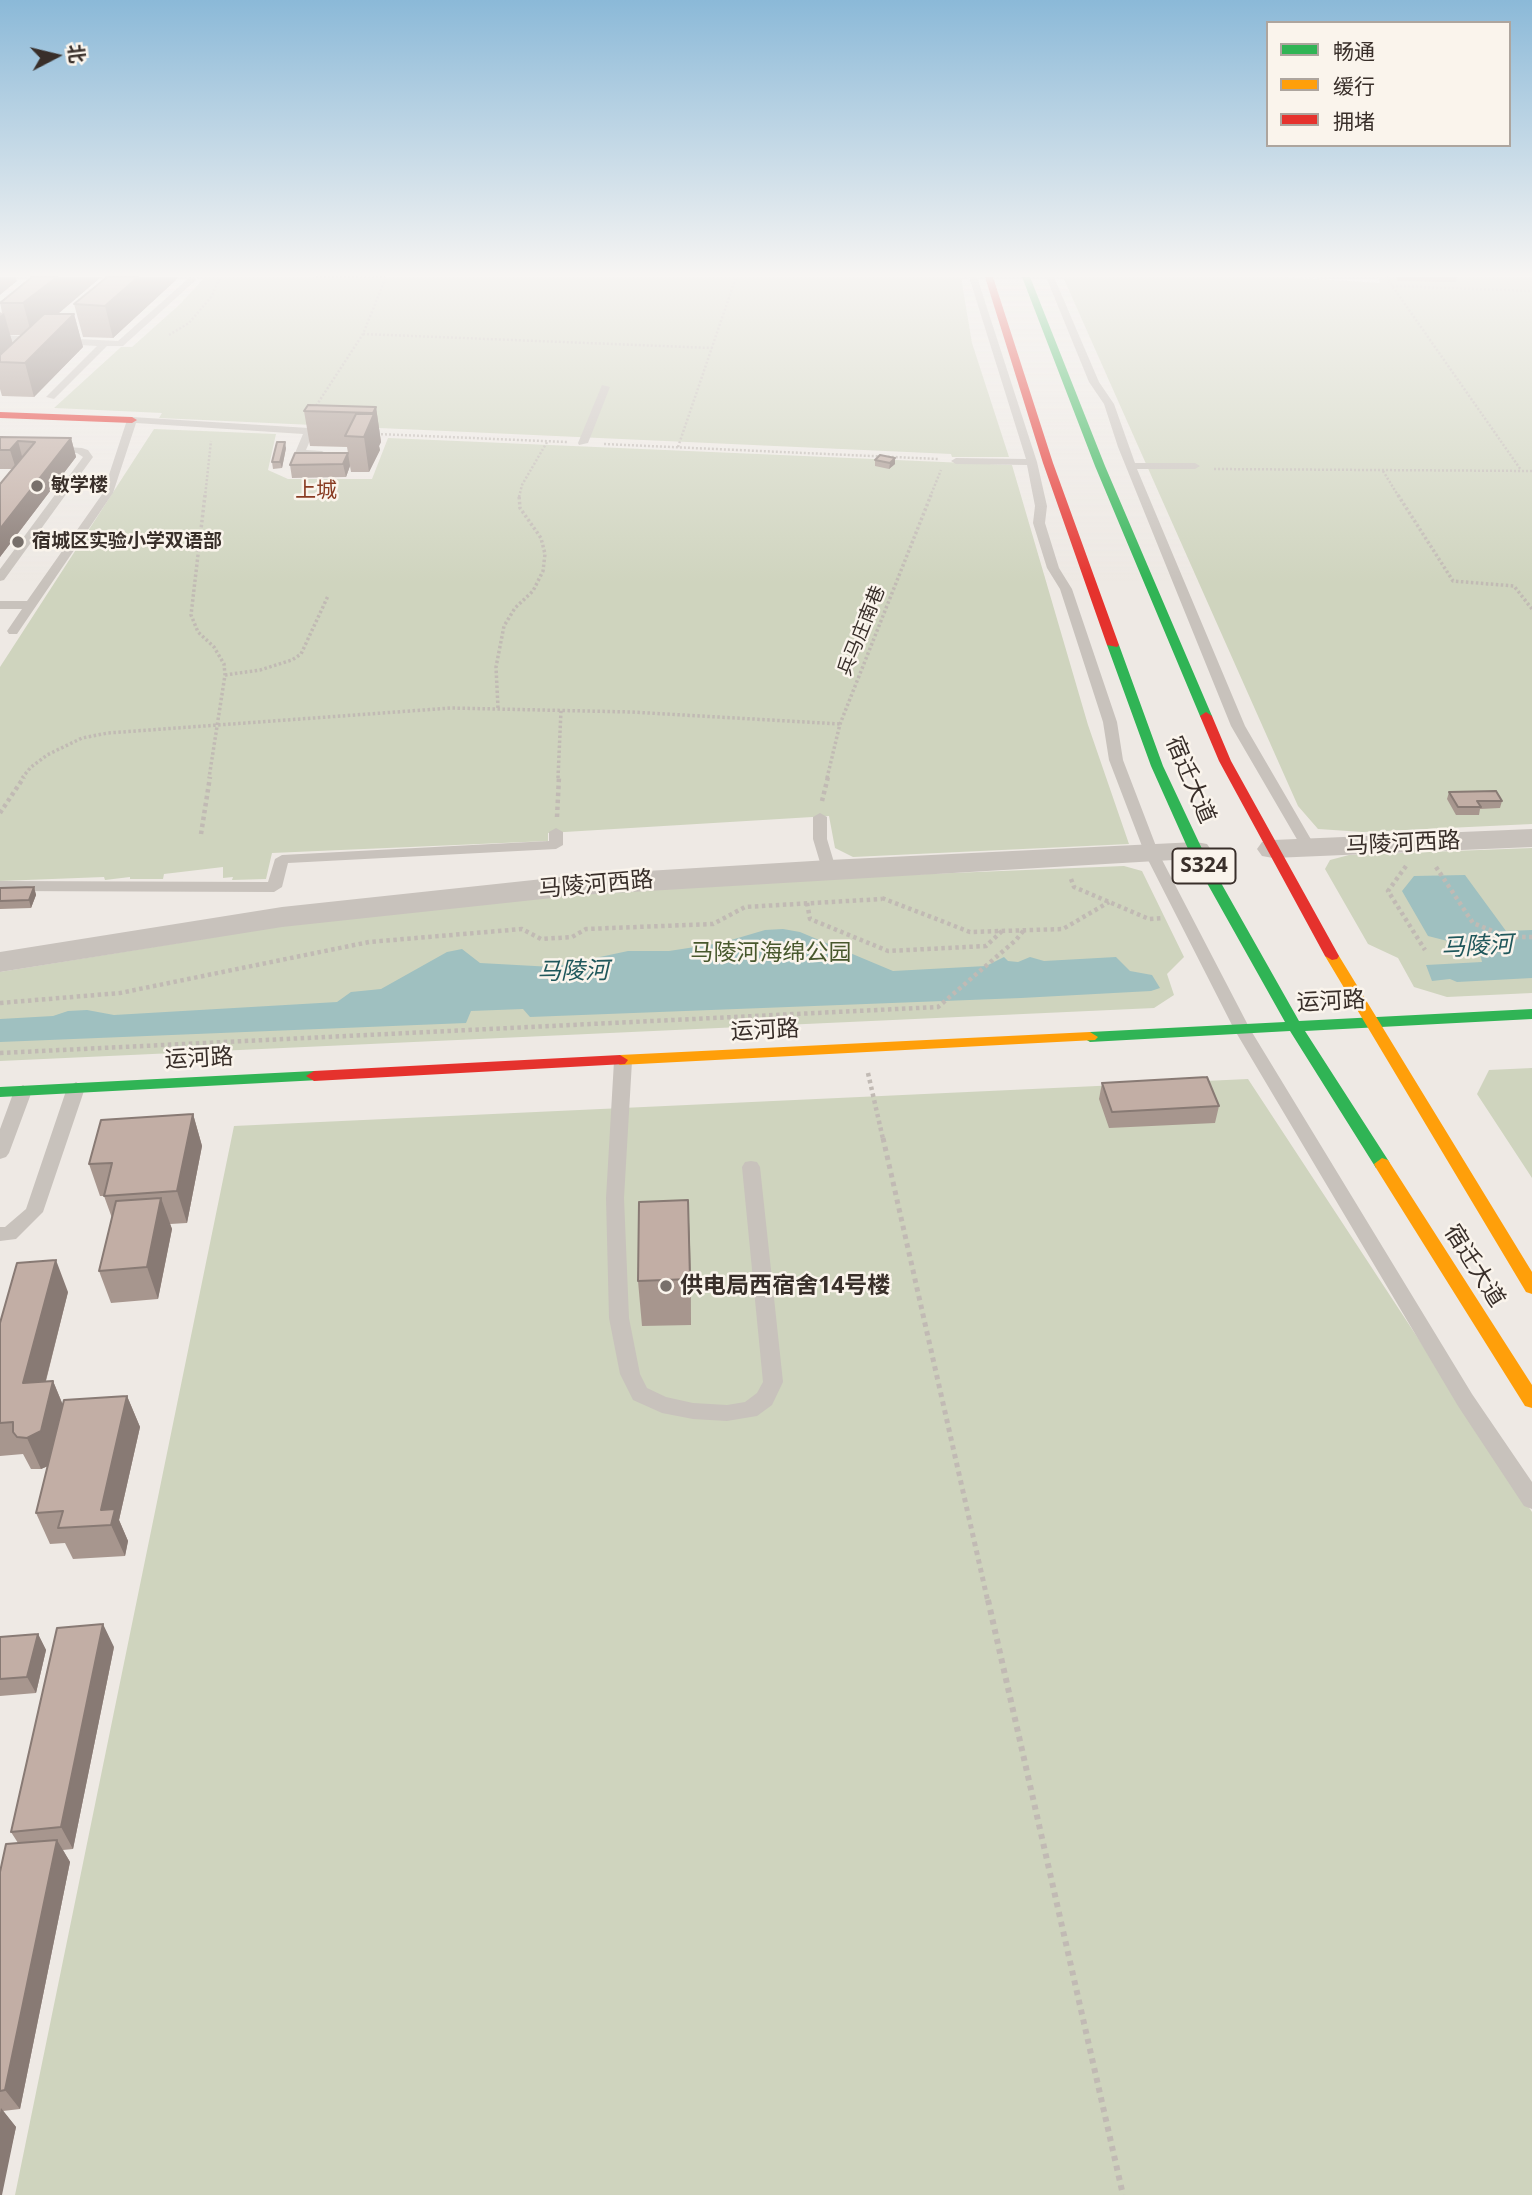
<!DOCTYPE html>
<html>
<head>
<meta charset="utf-8">
<style>
  body { margin:0 }
  #map { position:relative; width:1532px; height:2195px; overflow:hidden; background:#eee9e4; font-family:"Open Sans","Noto Sans SC",sans-serif }
  canvas { display:block }
  .legend { position:absolute; left:1266px; top:21px; width:245px; height:126px; box-sizing:border-box; background:#faf4ec; border:2px solid #ada59e; margin:0; padding:9px 12px; list-style:none; font-size:21px; color:#392f2a }
  .legend li { display:flex; align-items:center; gap:14px; height:35px }
  .legend b { width:35px; border:2px solid #ada59e }
  .north { position:absolute; left:21px; top:21px; width:70px; height:70px; -webkit-text-stroke:5px #faf4ec; paint-order:stroke; rotate:83deg; font-size:19px; font-weight:700; line-height:28px; text-align:center; color:#392f2a }
  .north::after { content:''; display:block; margin:auto; width:24px; height:32px; background:#392f2a; clip-path:polygon(50% 0,100% 100%,50% 72%,0 100%) }
</style>
</head>
<body>
<div id="map">
<canvas width="1532" height="2195"></canvas>
<ul class="legend">
<li><b style="height:9px;background:#30b455"></b>畅通</li>
<li><b style="height:9px;background:#ff9f0a"></b>缓行</li>
<li><b style="height:9px;background:#e5322d"></b>拥堵</li>
</ul>
<div class="north">北</div>
</div>
<script>
const context = document.querySelector('canvas').getContext('2d');
context.lineJoin = 'round';
function fill(path, color) { context.fillStyle = color; context.fill(path, 'evenodd'); }
const shape = rows => new Path2D(rows.map(r => 'M' + r).join(''));
function strokePath(path, color, width, dash) { context.strokeStyle = color; context.lineWidth = width; context.lineCap = dash ? 'butt' : 'round'; context.setLineDash(dash || []); context.stroke(path); }
function drawText(font, color, halo, rows, align = 'center') {
  context.font = font + ' "Open Sans","Noto Sans SC",sans-serif'; context.lineWidth = 5; context.setLineDash([]); context.textBaseline = 'middle'; context.strokeStyle = halo; context.fillStyle = color; for (const [text, x, y, turn = 0] of rows) {
    context.save(); context.translate(x, y); context.rotate((+turn || 0) * Math.PI / 180); context.textAlign = isNaN(turn) ? turn : align; if (halo) context.strokeText(text, 0, 0); context.fillText(text, 0, 0); context.restore();
  }
}
const green = shape([
  [205,277,961,277,972,343,1009,457,952,457,951,454,159,418,162,413,54,408,121,347,132,347,179,305],
  [1063,277,1285,277,1380,283,1378,277,1532,277,1532,824,1363,832,1318,829,1298,806],
  [154,429,276,434,268,470,288,479,372,479,388,438,1012,465,1088,725,1129,844,853,857,835,848,829,816,548,833,548,841,272,853,266,879,232,880,233,877,223,878,223,867,164,874,163,879,130,879,130,877,105,880,104,877,0,881,0,667],
  [1532,848,1532,993,1447,997,1414,987,1398,958,1368,944,1325,869,1330,860,1349,855],
  [1124,866,1142,871,1184,957,1167,974,1174,995,1154,1008,0,1061,0,972,313,921,542,897,756,881],
  [1532,1068,1532,1178,1477,1094,1489,1070],
  [1248,1079,1532,1512,1532,2195,15,2195,234,1126]
]);
const water = shape([
  [1465,875,1506,931,1532,930,1532,978,1457,982,1450,979,1432,981,1426,965,1482,962,1479,949,1428,936,1402,891,1414,876],
  [783,929,800,932,893,971,986,966,1004,957,1008,961,1018,962,1030,957,1044,961,1116,957,1130,971,1152,975,1160,988,1151,991,1021,998,530,1017,523,1009,471,1011,466,1023,0,1042,0,1019,53,1016,68,1011,87,1010,114,1015,337,1002,351,992,381,989,447,952,462,949,480,963,553,967,628,951,669,951,721,943,765,930]
]);
const pathFar4 = shape([
  [316,277,385,278],
  [1386,277,1521,470],
  [1392,286,1532,291],
  [363,334,712,348],
  [169,335,189,323,212,296,220,277],
  [314,409,363,334,386,277],
  [377,434,567,442],
  [604,444,938,459],
  [678,447,736,277],
  [1214,469,1532,471],
  [1383,471,1399,497],
  [205,497,211,441],
  [519,497,522,485,547,442],
  [930,497,941,470]
]);
const pathFar3 = shape([
  [205,495,191,615,198,632,214,647,224,664,225,675,209,778],
  [1398,495,1453,581,1514,586,1532,609],
  [225,675,260,670,292,660,301,654,328,596],
  [498,708,496,667,504,626,515,608,533,591,543,571,545,554,541,538,520,508,519,495],
  [22,778,31,767,47,755,82,738,108,733,451,708,631,712,840,724],
  [558,778,561,710],
  [827,778,840,724,931,495]
]);
const pathFar2 = shape([
  [822,801,828,777],
  [0,813,24,777],
  [557,817,559,777],
  [201,834,210,777],
  [1406,866,1388,891,1425,950],
  [1436,867,1473,923,1507,937,1532,937],
  [1071,879,1074,887,1149,919,1163,918],
  [882,898,970,932,1063,929,1109,902],
  [807,903,810,919,888,951,986,946,1002,931],
  [0,1003,120,993,369,942,522,929,541,939,572,937,586,929,713,924,745,907,882,899],
  [0,1053,938,1007,1016,940,1024,930],
  [868,1073,883,1139]
]);
const pathFar1 = shape([
  [883,1138,988,1602]
]);
const path = shape([
  [988,1600,1123,2195]
]);
const lane = shape([
  [190,277,197,279,123,346,107,346,54,399,46,397,97,346,0,341,0,335,118,341,190,277],
  [969,277,977,277,1037,462,1047,506,1045,523,1059,568,1072,589,1117,722,1123,760,1159,854,1250,1029,1472,1394,1532,1482,1532,1509,1524,1506,1458,1406,1234,1029,1145,854,1109,760,1103,722,1060,589,1047,568,1033,523,1035,506,1027,465,956,464,951,461,956,458,1026,459,969,277],
  [1046,277,1054,277,1099,382,1114,404,1135,463,1195,463,1200,466,1195,469,1137,469,1245,726,1316,848,1314,851,1304,851,1302,848,1231,726,1118,447,1104,404,1089,382,1046,277],
  [602,385,610,387,588,443,579,445,578,443,602,385],
  [132,417,309,428,314,431,306,450,322,451,327,454,322,457,296,455,295,453,303,434,136,423,113,493,17,634,9,634,7,631,22,609,0,609,0,601,27,601,103,493,127,420,132,417],
  [51,446,82,448,88,450,93,457,4,580,0,581,0,569,83,457,77,453,47,451,47,447,51,446],
  [820,813,827,817,827,839,836,869,829,873,822,869,813,839,813,817,820,813],
  [556,828,563,832,563,845,556,849,288,863,282,887,274,892,0,891,0,881,268,882,275,859,282,855,549,841,549,832,556,828],
  [623,1055,632,1061,624,1198,629,1318,640,1374,647,1388,666,1397,693,1403,727,1405,745,1402,757,1393,763,1382,742,1167,745,1162,751,1161,757,1162,760,1167,783,1382,772,1405,757,1416,727,1421,693,1419,662,1413,633,1400,620,1374,609,1318,606,1198,614,1061,623,1055],
  [76,1082,85,1088,43,1212,16,1239,0,1241,0,1227,5,1227,26,1209,67,1088,76,1082],
  [23,1085,32,1091,9,1153,6,1157,0,1159,0,1129,14,1091,23,1085]
]);
const street = shape([
  [1532,829,1532,847,1273,858,1262,856,1257,849,1262,842,1273,840,1532,829],
  [1196,842,1207,844,1212,851,1207,858,580,895,282,927,0,972,0,952,282,907,580,875,829,860,1196,842]
]);
const fast = shape([
  [1022,277,1030,277,1105,466,1212,716,1210,719,1206,720,1200,716,1095,466,1022,277],
  [1113,642,1119,645,1163,766,1203,851,1299,1021,1532,1009,1532,1019,1305,1031,1388,1160,1390,1164,1388,1168,1376,1168,1290,1031,1090,1042,1082,1037,1090,1032,1285,1022,1189,851,1151,766,1107,645,1113,642],
  [314,1071,319,1072,322,1076,319,1080,0,1097,0,1087,314,1071]
]);
const slow = shape([
  [1332,952,1339,956,1532,1272,1532,1294,1526,1292,1325,956,1332,952],
  [1090,1032,1098,1037,1095,1040,620,1065,612,1060,620,1055,1090,1032],
  [1382,1158,1388,1160,1532,1385,1532,1408,1525,1406,1376,1168,1374,1164,1382,1158]
]);
const jam = shape([
  [985,277,993,277,1053,463,1119,645,1117,647,1107,645,1043,463,985,277],
  [0,412,132,417,137,420,132,423,0,418,0,412],
  [1206,712,1212,716,1231,761,1339,956,1337,959,1332,960,1325,956,1219,761,1200,716,1206,712],
  [620,1055,628,1060,625,1064,314,1081,306,1076,314,1071,620,1055]
]);
const wall = shape([
  [32,277,101,277,58,314,74,314,83,347,34,397,2,396,0,389,0,312,2,313,0,302],
  [10,335,21,335,13,343],
  [1396,277,1457,277,1456,282,1398,281],
  [177,279,113,338,83,337,74,304],
  [376,407,381,442,379,446,380,450,369,472,351,472,350,466,346,477,292,478,290,465,348,453,347,447,310,446,304,411],
  [0,437,71,438,76,457,0,557,0,484,13,469,0,469],
  [286,448,282,468,273,469,272,462],
  [895,458,895,464,889,469,875,466,875,460],
  [1449,792,1502,801,1500,808,1480,809,1479,815,1456,815,1447,799],
  [34,887,36,895,31,908,0,909,0,888],
  [1102,1083,1219,1106,1215,1123,1109,1128,1099,1099],
  [193,1114,202,1146,187,1223,170,1224,172,1229,158,1299,111,1303,99,1271,112,1218,104,1196,100,1196,89,1164],
  [690,1245,691,1325,642,1326,638,1281],
  [68,1292,46,1381,53,1381,63,1405,127,1396,140,1427,119,1520,128,1541,125,1556,73,1559,65,1543,50,1544,36,1513,48,1466,41,1469,31,1469,23,1454,0,1456,0,1323],
  [38,1634,46,1650,36,1693,0,1696,0,1637],
  [114,1647,73,1849,63,1850,70,1862,20,2109,3,2111,16,2127,0,2195,0,1872,18,1843,11,1832]
]);
const shadedWall = shape([
  [0,277,16,277,17,281,0,295],
  [57,277,101,277,32,336,23,303],
  [138,277,177,277,177,279,113,338,105,306],
  [4,313,13,345,0,357,0,316],
  [74,314,83,347,34,397,25,363],
  [376,407,381,442,379,446,380,450,369,472,364,437,373,416,373,413],
  [71,438,76,457,0,557,0,529],
  [18,441,23,460,16,469,10,450],
  [285,442,286,448,282,468,280,462],
  [348,453,350,466,346,477,343,464],
  [895,458,895,464,889,469,890,463],
  [34,887,36,895,31,908,29,900],
  [193,1114,202,1146,187,1223,177,1191],
  [161,1198,172,1229,158,1299,147,1267],
  [688,1200,690,1245,691,1325,690,1279],
  [56,1260,68,1292,37,1415,23,1383],
  [53,1381,66,1413,55,1463,41,1469,27,1438],
  [127,1396,140,1427,119,1520,128,1541,125,1556,111,1525,101,1510],
  [103,1624,114,1647,73,1849,61,1827],
  [38,1634,46,1650,36,1693,27,1677],
  [57,1840,70,1862,20,2109,5,2090],
  [1,2108,16,2127,2,2195,0,2195,0,2113]
]);
const building = shape([
  [32,277,57,277,23,303,0,303,32,277],
  [107,277,138,277,105,306,74,304,107,277],
  [44,314,74,314,25,363,0,362,0,355,44,314],
  [308,405,376,407,373,413,304,411,308,405],
  [356,414,374,414,364,437,345,436,356,414],
  [0,437,71,438,0,529,0,484,35,442,18,441,10,450,0,450,0,437],
  [277,442,285,442,280,462,272,462,277,442],
  [295,453,348,453,343,464,290,465,295,453],
  [880,455,895,458,890,463,875,460,880,455],
  [1496,791,1502,801,1477,801,1481,807,1458,807,1449,792,1496,791],
  [34,887,29,900,0,901,0,888,34,887],
  [1207,1077,1219,1106,1112,1112,1102,1083,1207,1077],
  [193,1114,177,1191,104,1196,112,1163,89,1164,101,1120,193,1114],
  [161,1198,147,1267,99,1271,116,1201,161,1198],
  [688,1200,690,1279,638,1281,639,1202,688,1200],
  [56,1260,23,1383,53,1381,41,1431,27,1438,17,1437,13,1432,13,1422,0,1423,0,1323,17,1263,56,1260],
  [127,1396,101,1510,115,1509,111,1525,58,1528,63,1511,36,1513,64,1400,127,1396],
  [103,1624,61,1827,11,1832,57,1628,103,1624],
  [38,1634,27,1677,0,1679,0,1637,38,1634],
  [57,1840,5,2090,0,2091,0,1872,6,1844,57,1840]
]);
const markers = [
  [37,486,7,"#78706b"],
  [18,542,7,"#78706b"],
  [666,1286,7,"#78706b"]
];
const farPoinames = [
  ["敏学楼",51,486],
  ["宿城区实验小学双语部",32,542]
];
const farStreetnames = [
  ["兵马庄南巷",862,631,-68]
];
const farQuarternames = [
  ["上城",316,491]
];
const shields = [
  [1204,866,63]
];
const shieldNames = [
  ["S324",1204,866]
];
const streetNames = [
  ["宿迁大道",1190,780,67],
  ["马陵河西路",1403,844,-3],
  ["马陵河西路",596,885,-5],
  ["运河路",1331,1002,-3],
  ["运河路",765,1031,-3],
  ["运河路",199,1059,-3],
  ["宿迁大道",1474,1266,58]
];
const parkNames = [
  ["马陵河海绵公园",771,953]
];
const poiNames = [
  ["供电局西宿舍14号楼",680,1286]
];
const waterNames = [
  ["马陵河",1477,947,-3],
  ["马陵河",573,972,-1]
];
fill(green, '#cfd4be');
fill(water, '#9fc0c0');
strokePath(pathFar4, '#c1bab4', 2.5, [2, 2]);
strokePath(pathFar3, '#c1bab4', 3.5, [2.5, 2.5]);
strokePath(pathFar2, '#c1bab4', 4.5, [3.5, 3.5]);
strokePath(pathFar1, '#c1bab4', 5, [4.5, 4.5]);
strokePath(path, '#c1bab4', 6, [5, 5]);
fill(lane, '#c8c2bc');
fill(street, '#c8c2bc');
fill(fast, '#30b455');
fill(slow, '#ff9f0a');
fill(jam, '#e5322d');
fill(wall, '#a7968e');
fill(shadedWall, '#887a74');
fill(building, '#c2aea5');
strokePath(building, '#887a74', 2);
const sky = context.createLinearGradient(0, 0, 0, 584);
sky.addColorStop(0, '#8bb9d8');
sky.addColorStop(0.47, '#f7f5f3');
sky.addColorStop(1, '#f7f5f300');
context.fillStyle = sky;
context.fillRect(0, 0, 1532, 584);
for (const [x, y, r, color] of markers) { const dot = new Path2D(); dot.arc(x, y, r, 0, 2 * Math.PI); context.fillStyle = color; context.fill(dot); strokePath(dot, '#faf4ec', 2.5); }
drawText('bold 19px', '#392f2a', '#faf4ec', farPoinames, 'left');
drawText('19px', '#392f2a', '#faf4ec', farStreetnames);
drawText('21px', '#893b22', '#faf4ec', farQuarternames);
for (const [x, y, w] of shields) { const box = new Path2D(); box.roundRect(x - w / 2, y - 17.5, w, 35, 5); context.fillStyle = '#faf4ec'; context.fill(box); strokePath(box, '#392f2a', 2); }
drawText('bold 21px', '#392f2a', null, shieldNames);
drawText('23px', '#392f2a', '#faf4ec', streetNames);
drawText('23px', '#48582d', '#faf4ec', parkNames);
drawText('bold 23px', '#392f2a', '#faf4ec', poiNames, 'left');
drawText('italic 24px', '#1f575b', '#faf4ec', waterNames);
</script>
</body>
</html>
